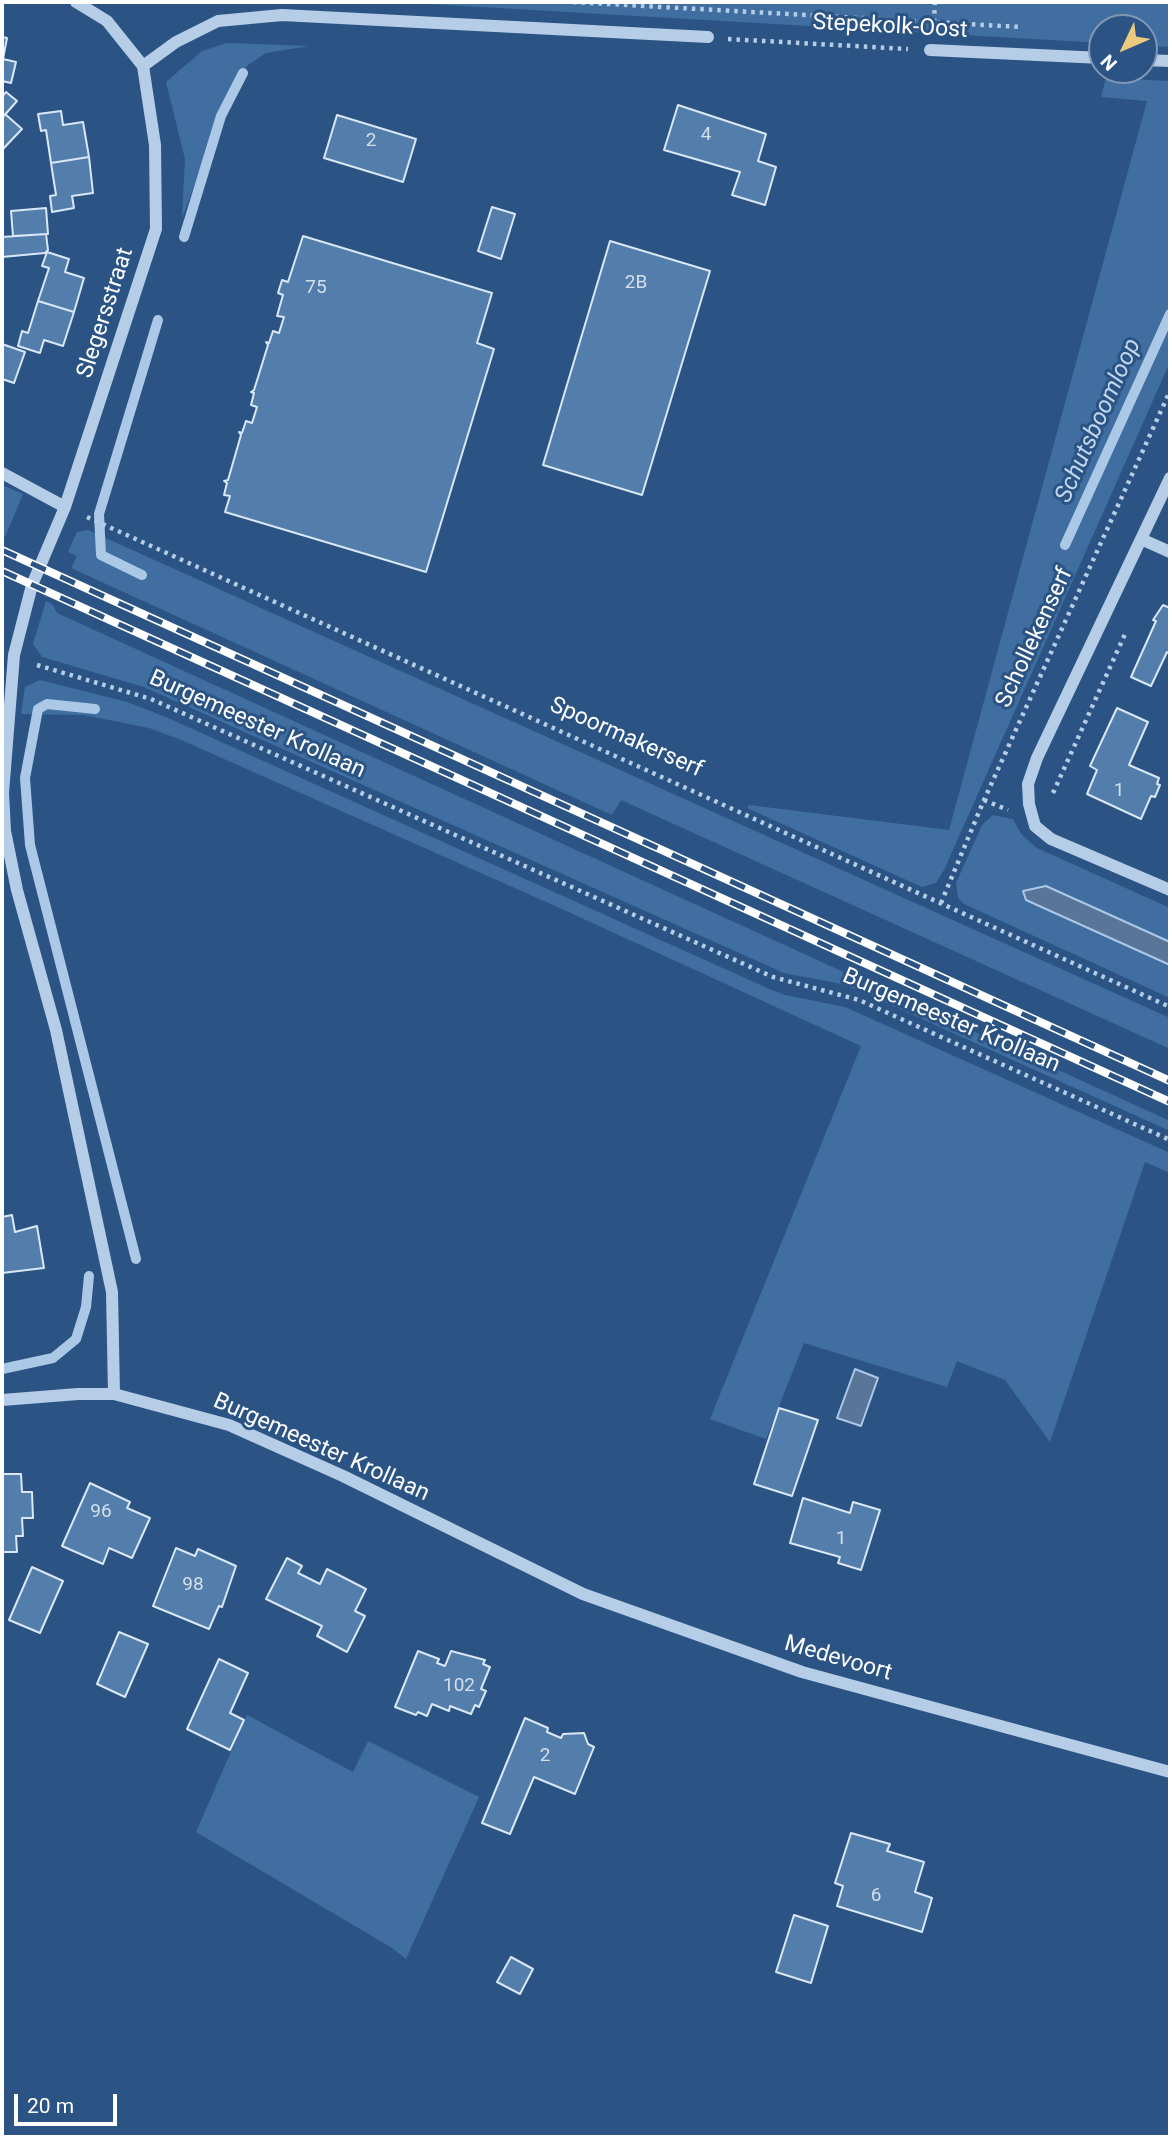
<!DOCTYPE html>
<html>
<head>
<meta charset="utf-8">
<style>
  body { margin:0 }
  #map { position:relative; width:1172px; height:2139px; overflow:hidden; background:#2b5485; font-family:Roboto,sans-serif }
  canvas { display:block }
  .frame { position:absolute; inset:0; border:4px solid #fff; pointer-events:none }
  .north { position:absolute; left:1088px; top:14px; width:70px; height:70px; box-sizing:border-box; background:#2b5485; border:2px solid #8098b6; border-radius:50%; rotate:226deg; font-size:19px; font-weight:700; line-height:28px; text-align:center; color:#fff }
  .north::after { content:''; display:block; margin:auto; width:24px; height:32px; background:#edca7e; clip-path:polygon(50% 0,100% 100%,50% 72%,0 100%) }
  .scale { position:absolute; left:14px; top:2094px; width:103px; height:32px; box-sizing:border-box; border:4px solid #fff; border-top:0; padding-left:9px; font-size:21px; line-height:24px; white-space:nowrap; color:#fff; -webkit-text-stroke:5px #2b5485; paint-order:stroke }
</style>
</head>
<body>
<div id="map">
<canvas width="1172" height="2139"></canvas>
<div class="frame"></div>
<div class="north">N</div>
<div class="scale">20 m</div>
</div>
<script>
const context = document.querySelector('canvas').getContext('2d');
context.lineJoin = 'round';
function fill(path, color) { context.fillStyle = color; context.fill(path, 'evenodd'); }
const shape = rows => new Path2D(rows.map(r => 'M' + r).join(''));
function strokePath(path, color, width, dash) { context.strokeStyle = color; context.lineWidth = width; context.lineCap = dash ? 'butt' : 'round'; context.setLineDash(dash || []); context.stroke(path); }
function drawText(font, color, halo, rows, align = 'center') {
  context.font = font + ' Roboto,sans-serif'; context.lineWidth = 6; context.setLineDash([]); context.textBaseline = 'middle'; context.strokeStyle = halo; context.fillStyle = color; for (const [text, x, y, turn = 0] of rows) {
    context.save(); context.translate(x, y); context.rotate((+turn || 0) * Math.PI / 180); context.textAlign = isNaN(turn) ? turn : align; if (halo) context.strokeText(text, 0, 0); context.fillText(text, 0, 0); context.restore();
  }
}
const green = shape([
  [395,2,1170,2,1170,47,1144,46,1144,28,1102,28,1102,43],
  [227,43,309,46,266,53,248,65,232,85,182,218,185,159,166,82,202,51],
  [1106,78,1170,81,1170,362,944,870,936,883,922,887,747,808,749,805,949,830,1147,101,1101,97],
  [2,485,23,494,5,537,2,533],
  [88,530,1170,1018,1170,1049,621,800,612,815,71,568,77,556,68,552,77,532],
  [46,601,53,605,57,613,1170,1121,1170,1131,860,991,837,983,784,973,144,687,42,657,33,644],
  [40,680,127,702,168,718,767,988,785,995,845,1007,1170,1153,1170,1173,1145,1162,1050,1442,1005,1380,957,1361,947,1387,804,1343,766,1439,710,1419,861,1046,562,909,179,739,149,728,84,715,21,714,25,687],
  [993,815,1013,819,1021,834,1037,848,1170,908,1170,942,1046,886,1023,891,1027,900,1170,965,1170,998,964,904,958,898,956,883,982,825],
  [247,1715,353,1772,368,1741,479,1797,406,1959,392,1948,196,1832]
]);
const water = shape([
  [1046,886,1170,942,1170,965,1026,900,1023,891,1046,886],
  [855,1369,878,1378,861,1426,837,1418,855,1369]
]);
const stream = shape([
  [184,237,221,116,243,73],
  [1065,545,1170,314],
  [142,575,101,555,99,514,158,320],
  [95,709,47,704,38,709,25,778,30,845,136,1259],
  [2,1369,53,1358,76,1339,86,1307,89,1276]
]);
const building = shape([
  [2,37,7,38,3,59,16,62,11,83,2,81,2,37],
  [6,92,17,101,2,118,2,97,6,92],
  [678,105,766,134,758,161,776,167,765,205,732,195,740,172,664,150,678,105],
  [61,111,63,125,83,122,89,157,51,163,46,130,41,131,38,114,61,111],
  [5,114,22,129,2,150,2,118,5,114],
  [337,115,416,139,403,182,324,158,337,115],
  [89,157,93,193,72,196,74,208,52,212,50,196,56,195,51,163,89,157],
  [492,207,515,214,501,259,478,251,492,207],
  [46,208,48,234,13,236,11,211,46,208],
  [46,234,48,250,45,253,2,257,2,237,46,234],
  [303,236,492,293,477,343,494,349,426,572,225,512,230,496,224,495,227,483,224,481,228,480,241,435,239,432,242,433,246,421,252,423,257,407,251,405,254,393,251,392,254,390,268,345,266,342,269,343,273,331,279,333,284,317,277,316,283,295,278,293,282,280,288,282,303,236],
  [610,241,710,271,642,495,543,465,610,241],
  [47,252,69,259,65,272,84,278,74,312,38,301,49,268,42,266,47,252],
  [38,301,74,312,63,346,44,340,40,353,18,346,22,331,28,333,38,301],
  [2,344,25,352,14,383,2,379,2,344],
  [1163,605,1170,608,1170,654,1167,652,1151,686,1131,677,1156,621,1153,620,1163,605],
  [1117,708,1148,722,1129,765,1159,778,1157,784,1160,785,1155,797,1151,796,1141,819,1087,794,1097,770,1090,766,1117,708],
  [12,1215,15,1232,37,1226,44,1268,2,1273,2,1217,12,1215],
  [779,1408,818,1420,792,1496,754,1484,779,1408],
  [2,1468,3,1474,21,1474,22,1492,32,1492,33,1518,22,1518,23,1536,16,1536,17,1552,2,1552,2,1468],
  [90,1483,130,1502,127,1508,150,1518,132,1558,109,1548,103,1564,62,1546,90,1483],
  [803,1498,850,1513,853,1502,880,1510,861,1570,838,1563,840,1557,790,1543,803,1498],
  [176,1548,195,1556,198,1549,236,1566,222,1607,219,1606,209,1629,153,1606,176,1548],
  [287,1558,302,1566,298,1573,320,1584,327,1569,366,1589,355,1611,365,1616,347,1652,317,1636,322,1626,266,1599,287,1558],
  [32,1567,63,1581,40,1633,9,1620,32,1567],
  [119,1632,148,1644,125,1697,97,1684,119,1632],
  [418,1651,439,1659,437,1663,445,1666,451,1651,485,1660,483,1664,490,1667,481,1689,486,1691,479,1707,475,1705,471,1714,450,1706,449,1711,432,1704,427,1716,418,1712,416,1715,395,1707,418,1651],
  [219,1659,248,1673,230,1713,244,1720,230,1750,187,1729,219,1659],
  [525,1718,548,1728,547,1732,561,1738,563,1734,584,1733,588,1744,594,1747,575,1794,534,1777,510,1834,482,1823,525,1718],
  [851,1833,890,1844,887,1851,924,1862,915,1892,932,1898,922,1932,837,1906,843,1886,835,1883,851,1833],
  [794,1915,828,1926,811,1983,776,1972,794,1915],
  [511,1957,533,1969,520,1994,497,1982,511,1957]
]);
const path = shape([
  [573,2,1021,27],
  [934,22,935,2],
  [728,39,908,49],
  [87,517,1170,1007],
  [37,665,151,699,773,977,859,1000,1170,1140],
  [1053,793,1126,632],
  [984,800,1008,810],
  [941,903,984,800,1170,391]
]);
const minor = shape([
  [76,2,107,21,143,66,155,145,156,229,65,507,32,585,14,655,3,793,5,831,17,890,56,1030,112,1292,114,1394],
  [930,50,1102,58],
  [1144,60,1170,61],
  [143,66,176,42,218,21,282,15,708,37],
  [2,473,65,507],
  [1170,478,1037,758,1028,784,1029,804,1035,826,1051,839,1170,890],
  [1141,539,1170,552],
  [2,1400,78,1394,114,1394,229,1425,343,1476,583,1594,802,1672,1170,1772]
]);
const rail = shape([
  [2,550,1170,1081],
  [2,571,1170,1102]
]);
const numberNames = [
  ["4",706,135],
  ["2",371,141],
  ["2B",636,283],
  ["75",316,288],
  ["1",1119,791],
  ["96",101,1512],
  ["1",841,1539],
  ["98",193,1585],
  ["102",459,1686],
  ["2",545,1756],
  ["6",876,1896]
];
const streetNames = [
  ["Stepekolk-Oost",890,27,3],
  ["Slegersstraat",106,313,-72],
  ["Schollekenserf",1035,638,-65],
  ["Burgemeester Krollaan",257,725,24],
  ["Spoormakerserf",626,738,24],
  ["Burgemeester Krollaan",951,1021,23],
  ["Burgemeester Krollaan",321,1448,24],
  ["Medevoort",838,1659,16]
];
const waterNames = [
  ["Schutsboomloop",1099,421,-66]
];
fill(green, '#406ea1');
fill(water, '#597597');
strokePath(water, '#abc8e7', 2);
strokePath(stream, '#abc8e7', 10);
fill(building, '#537eac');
strokePath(building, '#d9e7f6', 2);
strokePath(path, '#b6cde7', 4.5, [3.5, 5]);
strokePath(minor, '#b6cde7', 12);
strokePath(rail, '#fff', 8);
strokePath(rail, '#2b5485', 5, [16]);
drawText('19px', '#d4dfea', null, numberNames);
drawText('23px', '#fff', '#2b5485', streetNames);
drawText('italic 24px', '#c1d7ee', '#2b5485', waterNames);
</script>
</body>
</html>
